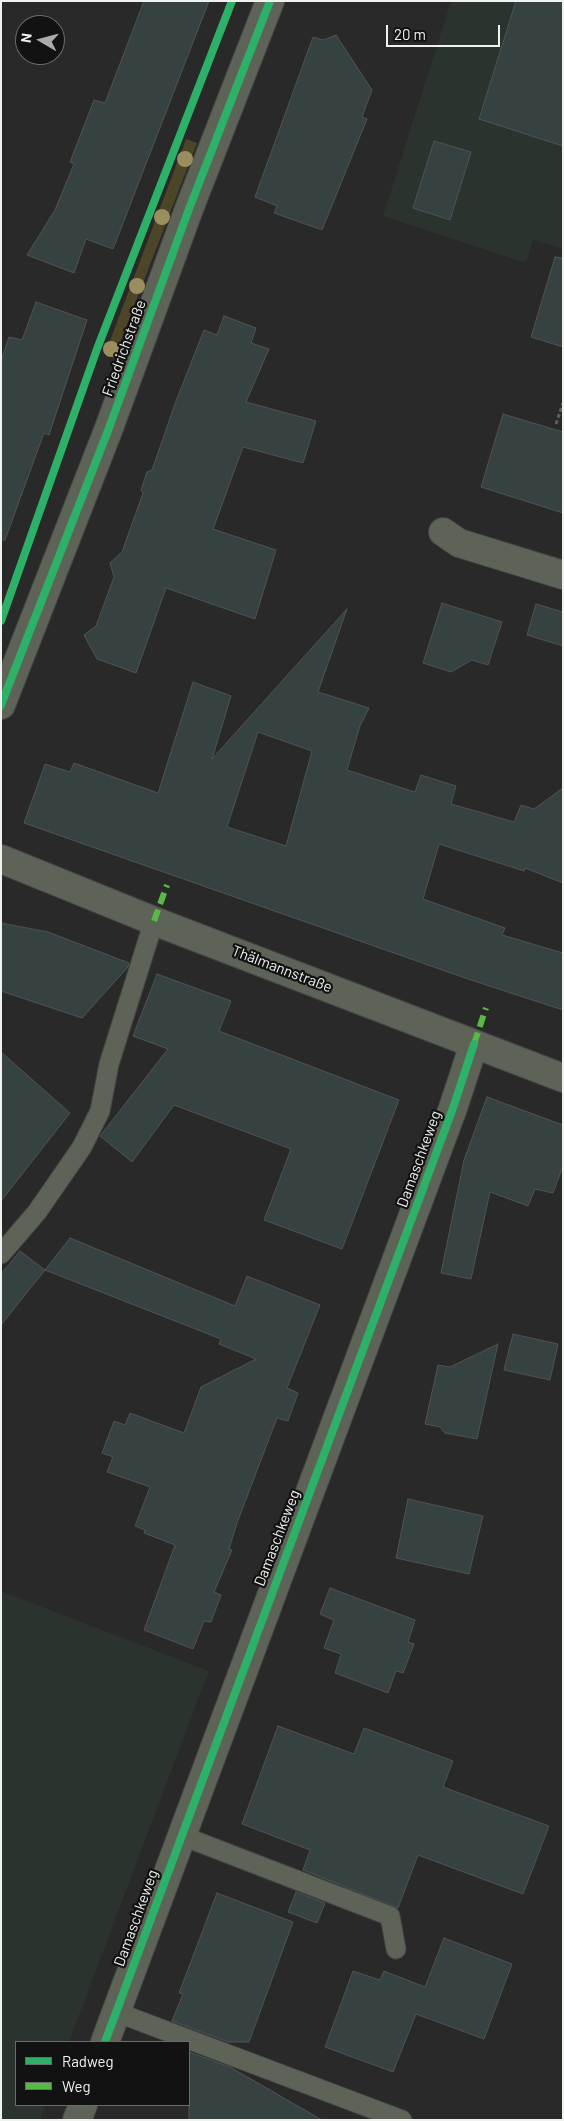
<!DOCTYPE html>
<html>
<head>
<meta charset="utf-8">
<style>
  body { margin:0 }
  #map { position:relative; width:564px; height:2121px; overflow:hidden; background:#282928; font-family:Barlow,sans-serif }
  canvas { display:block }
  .frame { position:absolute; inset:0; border:2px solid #f0f2f0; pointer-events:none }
  .legend { position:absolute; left:15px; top:2041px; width:175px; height:65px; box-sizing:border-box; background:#111211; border:1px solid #6a6c6a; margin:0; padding:6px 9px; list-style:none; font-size:15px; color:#f0f2f0 }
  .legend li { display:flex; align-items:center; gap:10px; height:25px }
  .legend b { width:25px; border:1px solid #6a6c6a }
  .north { position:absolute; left:15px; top:15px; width:50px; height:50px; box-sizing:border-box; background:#111211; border:1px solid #6a6c6a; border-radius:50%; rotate:278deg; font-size:14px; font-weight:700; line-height:20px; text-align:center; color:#f0f2f0 }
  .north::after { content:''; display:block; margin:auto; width:18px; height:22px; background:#aaacaa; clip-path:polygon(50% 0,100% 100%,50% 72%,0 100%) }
  .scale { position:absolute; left:386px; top:25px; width:114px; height:22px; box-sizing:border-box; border:2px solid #f0f2f0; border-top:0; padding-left:6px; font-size:15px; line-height:18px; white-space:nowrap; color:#f0f2f0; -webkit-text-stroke:4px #111211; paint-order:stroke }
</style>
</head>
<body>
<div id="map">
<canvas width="564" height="2121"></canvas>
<div class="frame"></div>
<ul class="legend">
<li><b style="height:6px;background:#2db169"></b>Radweg</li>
<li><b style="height:6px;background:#58b947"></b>Weg</li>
</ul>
<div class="north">N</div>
<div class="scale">20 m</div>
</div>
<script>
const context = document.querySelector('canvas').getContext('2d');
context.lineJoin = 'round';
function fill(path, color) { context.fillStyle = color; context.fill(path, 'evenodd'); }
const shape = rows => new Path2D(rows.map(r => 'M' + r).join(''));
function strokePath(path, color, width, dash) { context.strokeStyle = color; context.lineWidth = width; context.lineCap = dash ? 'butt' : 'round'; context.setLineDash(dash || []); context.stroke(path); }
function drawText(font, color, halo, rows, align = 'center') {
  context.font = font + ' Barlow,sans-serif'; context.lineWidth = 4.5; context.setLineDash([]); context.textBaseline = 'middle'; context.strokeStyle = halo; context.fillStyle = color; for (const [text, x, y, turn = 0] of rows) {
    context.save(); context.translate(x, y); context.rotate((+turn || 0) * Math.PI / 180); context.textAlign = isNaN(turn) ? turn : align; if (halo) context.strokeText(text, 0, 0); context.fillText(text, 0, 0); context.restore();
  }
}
const built = shape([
  [451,1,563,1,563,249,533,240,526,263,383,216],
  [1,1591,209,1671,69,2042,16,2042,16,2105,45,2105,40,2120,1,2120]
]);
const green = shape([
  [186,139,197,143,114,358,105,354]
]);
const building = shape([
  [144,1,209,1,113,249,86,239,74,273,27,255,55,210,74,164,70,162,94,100,105,103,144,1],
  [516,1,563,1,563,146,479,119,516,1],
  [336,35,372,90,362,117,367,119,322,230,274,213,277,206,255,197,313,37,323,40,336,35],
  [434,141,471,152,450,220,413,208,434,141],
  [555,257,563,258,563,347,531,337,555,257],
  [36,302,87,320,49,435,44,433,5,540,1,540,1,361,9,337,22,340,36,302],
  [224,316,256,328,251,343,269,349,246,402,316,421,303,463,243,447,213,529,276,550,255,619,166,588,136,673,97,659,84,635,96,626,114,577,110,563,122,552,143,493,141,490,147,472,152,470,176,401,204,330,217,335,224,316],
  [503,414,563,432,563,513,481,487,503,414],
  [442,603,502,622,488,665,472,660,451,672,423,663,442,603],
  [536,604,563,612,563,646,527,635,536,604],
  [347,609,318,692,369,708,360,726,347,770,415,792,421,775,456,786,451,804,514,822,521,805,534,809,563,788,563,883,525,868,524,871,439,844,423,899,505,928,502,935,563,953,563,1010,468,979,24,823,45,764,70,772,74,763,158,793,193,682,231,696,212,759,347,609],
  [258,732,312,751,286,846,227,827,258,732],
  [1,923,48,932,129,963,128,967,82,1018,1,991,1,923],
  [157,974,231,1001,219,1031,399,1100,342,1249,264,1220,291,1149,174,1105,132,1162,100,1136,168,1049,133,1036,157,974],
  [1,1052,70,1113,1,1201,1,1052],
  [487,1097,563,1125,563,1166,553,1193,535,1189,528,1206,490,1192,471,1279,441,1273,464,1160,487,1097],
  [70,1238,235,1306,247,1276,320,1305,287,1388,298,1393,288,1421,277,1418,237,1523,229,1549,232,1550,214,1592,221,1595,211,1622,204,1621,193,1649,144,1630,175,1545,144,1533,145,1530,135,1526,150,1487,107,1472,113,1457,102,1453,114,1421,125,1425,130,1413,184,1433,201,1387,256,1359,219,1344,221,1339,45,1270,70,1238],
  [20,1251,45,1270,1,1325,1,1274,20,1251],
  [513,1334,558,1344,550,1380,504,1370,513,1334],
  [498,1344,477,1439,445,1433,440,1427,425,1424,438,1365,450,1367,498,1344],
  [408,1499,483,1516,469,1574,396,1558,408,1499],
  [330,1588,415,1620,408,1642,414,1644,403,1673,396,1671,388,1693,335,1673,341,1654,324,1648,334,1620,320,1614,330,1588],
  [278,1726,354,1754,364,1728,453,1761,443,1787,549,1826,523,1894,418,1855,398,1908,303,1870,310,1850,242,1824,278,1726],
  [296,1892,325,1903,317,1923,288,1912,296,1892],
  [217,1893,293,1922,249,2042,228,2042,172,2021,183,1994,179,1993,217,1893],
  [444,1938,512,1964,484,2039,416,2014,393,2072,325,2047,353,1971,380,1980,384,1971,425,1987,444,1938],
  [189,2052,230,2067,322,2120,189,2120,189,2052]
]);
const path = shape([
  [556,424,563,403],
  [59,456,148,216]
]);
const service = shape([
  [1,1254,37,1212,82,1147,100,1111,109,1064,154,921],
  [180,1835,390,1916,396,1949],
  [116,2012,402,2120]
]);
const minor = shape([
  [443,532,459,543,563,575],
  [1,859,154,921,563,1078],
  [105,2042,453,1108,474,1044],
  [77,2120,83,2105]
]);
const tertiary = shape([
  [1,705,109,428,189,209,270,1]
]);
const quiet = shape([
  [154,921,167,885],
  [474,1044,486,1008]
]);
const cycleway = shape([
  [1,621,97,349,232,1],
  [1,705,109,428,189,209,270,1],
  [105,2042,453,1108,474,1044]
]);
const trees = [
  [185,159],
  [162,217],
  [137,286],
  [111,349]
];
const streetNames = [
  ["Friedrichstraße",124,348,-70],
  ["Thälmannstraße",282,969,21],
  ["Damaschkeweg",419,1159,-70],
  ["Damaschkeweg",277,1538,-69],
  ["Damaschkeweg",136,1918,-70]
];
fill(built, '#2b332e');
fill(green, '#4d4527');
fill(building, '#364241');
strokePath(building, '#515352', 1);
strokePath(service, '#444544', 21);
strokePath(minor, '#444544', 30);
strokePath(tertiary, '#444544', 30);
strokePath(path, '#5c5f59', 3, [4, 2.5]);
strokePath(service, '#5e6357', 19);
strokePath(minor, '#5e6357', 28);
strokePath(tertiary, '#5e6357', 28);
strokePath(quiet, '#58b947', 6, [12, 6]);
strokePath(cycleway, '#2db169', 8);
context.fillStyle = '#9b8e5e';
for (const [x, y] of trees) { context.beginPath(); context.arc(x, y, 8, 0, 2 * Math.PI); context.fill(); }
drawText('15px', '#f0f2f0', '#111211', streetNames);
</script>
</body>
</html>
